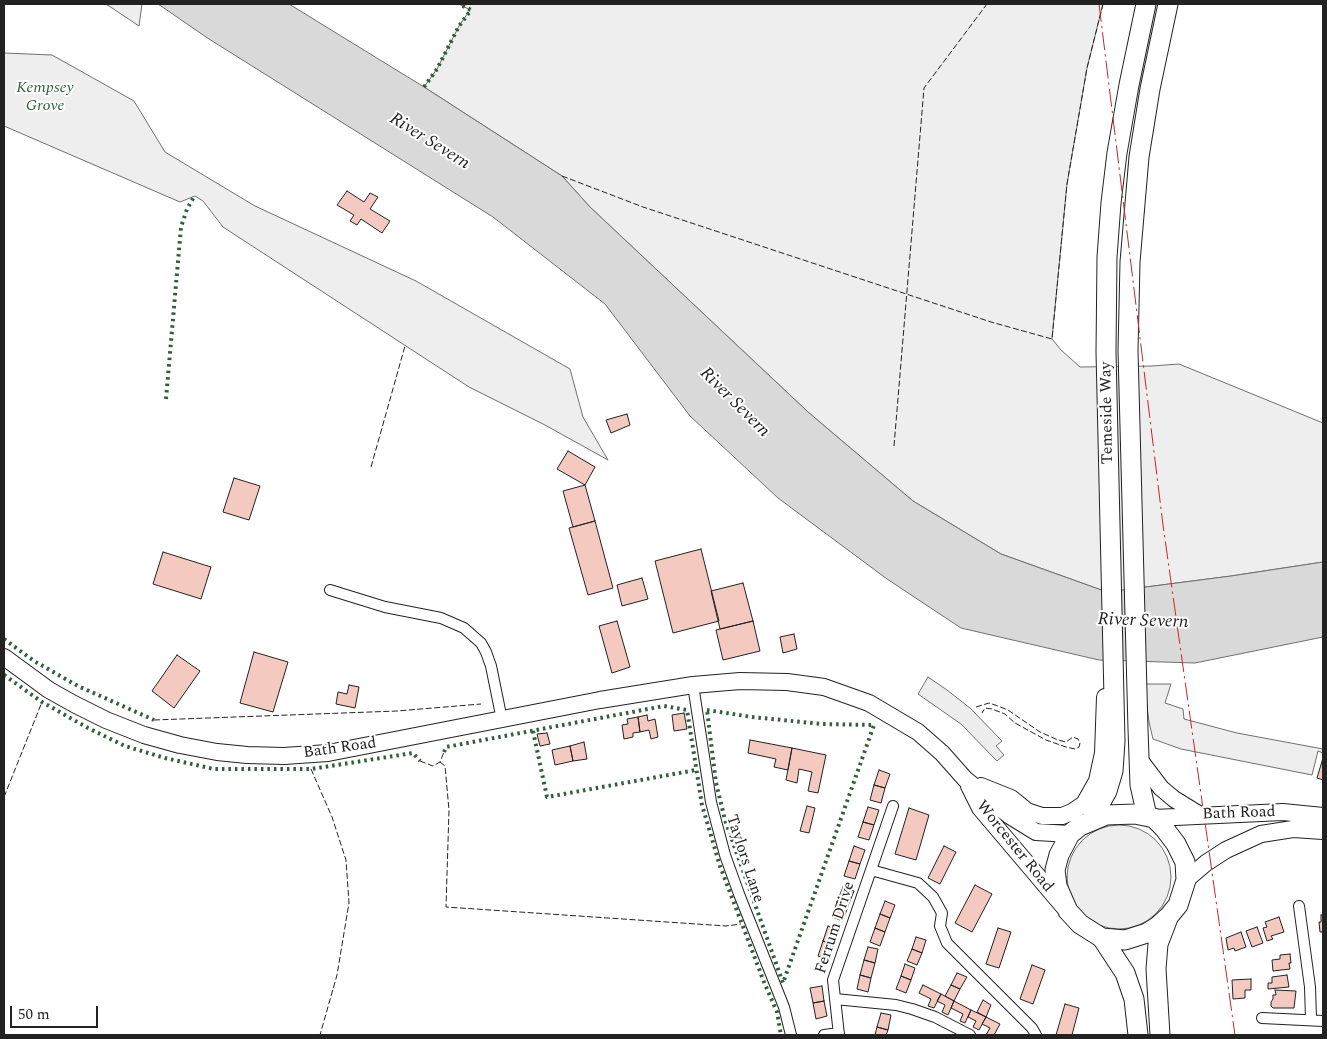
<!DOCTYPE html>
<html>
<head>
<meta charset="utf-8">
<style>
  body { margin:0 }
  #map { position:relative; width:1327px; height:1039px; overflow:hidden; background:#fff; font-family:Spectral,serif }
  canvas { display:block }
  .frame { position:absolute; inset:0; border:5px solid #222; pointer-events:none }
  .scale { position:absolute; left:10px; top:1006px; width:88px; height:22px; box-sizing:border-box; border:2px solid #222; border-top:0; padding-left:6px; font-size:15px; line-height:18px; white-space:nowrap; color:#222; -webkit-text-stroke:4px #fff; paint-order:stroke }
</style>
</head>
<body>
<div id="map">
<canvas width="1327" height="1039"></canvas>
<div class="frame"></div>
<div class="scale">50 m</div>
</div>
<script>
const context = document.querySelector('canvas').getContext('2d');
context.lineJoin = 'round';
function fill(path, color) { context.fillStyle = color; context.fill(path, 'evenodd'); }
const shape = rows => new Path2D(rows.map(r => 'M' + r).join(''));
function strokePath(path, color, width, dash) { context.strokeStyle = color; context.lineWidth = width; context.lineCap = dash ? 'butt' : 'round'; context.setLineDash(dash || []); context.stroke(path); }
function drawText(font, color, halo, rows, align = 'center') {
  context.font = font + ' Spectral,serif'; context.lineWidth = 4; context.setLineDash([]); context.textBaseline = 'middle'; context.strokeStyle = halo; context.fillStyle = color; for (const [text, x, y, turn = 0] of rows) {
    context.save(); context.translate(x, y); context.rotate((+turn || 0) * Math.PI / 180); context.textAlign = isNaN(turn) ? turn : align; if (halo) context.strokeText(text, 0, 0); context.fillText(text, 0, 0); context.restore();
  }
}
const green = shape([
  [106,4,142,4,139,26,106,4],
  [459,4,1103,4,1087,68,1067,184,1052,339,1061,350,1080,367,1152,366,1179,364,1323,423,1323,562,1231,576,1107,592,1001,554,913,501,808,412,590,207,562,176,424,87,437,69,459,26,470,10,459,4],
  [4,53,52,55,134,101,165,152,255,206,416,281,570,369,583,417,608,460,545,425,469,387,223,227,203,201,195,196,180,202,4,126,4,53],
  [1144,684,1171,684,1165,703,1183,709,1184,719,1237,733,1323,749,1323,753,1318,751,1312,775,1181,749,1153,739,1149,722,1144,684],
  '1067 877a52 52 0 1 1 104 0a52 52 0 1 1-104 0Z'
]);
const parking = shape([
  [928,677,947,690,970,708,1002,741,996,746,1004,755,997,761,961,724,918,694,928,677]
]);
const water = shape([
  [158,4,289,4,424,87,562,176,590,207,808,412,913,501,1001,554,1107,592,1231,576,1323,562,1323,637,1195,663,1099,660,961,628,887,579,778,498,690,416,605,304,493,217,209,39,158,4]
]);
const building = shape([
  [347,191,364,202,370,193,378,197,370,209,390,221,382,233,361,219,357,225,350,221,354,215,337,205,347,191],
  [627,414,630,425,611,433,606,420,627,414],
  [568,451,595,467,585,485,557,469,568,451],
  [234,478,260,486,249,520,223,512,234,478],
  [585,485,595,521,573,527,563,491,585,485],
  [595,521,613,588,588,595,569,528,595,521],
  [701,549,719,621,673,633,655,561,701,549],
  [163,552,211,567,201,599,153,584,163,552],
  [642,578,648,599,622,606,617,585,642,578],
  [743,583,753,621,720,629,711,591,743,583],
  [617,621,630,667,612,673,599,626,617,621],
  [753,621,760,651,723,660,716,630,753,621],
  [794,634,797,649,783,653,780,637,794,634],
  [254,652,288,662,273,712,240,703,254,652],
  [177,655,200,671,174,708,152,691,177,655],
  [349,685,359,687,355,708,336,704,338,692,347,694,349,685],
  [684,713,687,729,674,731,672,715,684,713],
  [647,715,648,721,655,719,658,737,651,739,649,730,640,732,638,717,647,715],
  [638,717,640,732,633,733,633,737,624,739,622,725,628,724,627,719,638,717],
  [547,733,550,744,540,746,537,734,547,733],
  [750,740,792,748,788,770,774,767,776,759,748,753,750,740],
  [584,742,587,759,573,761,570,746,584,742],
  [570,746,573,761,555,765,552,750,570,746],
  [792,748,826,755,818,793,808,791,812,772,799,769,797,783,786,780,792,748],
  [1323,758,1323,780,1317,778,1323,758],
  [879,770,890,774,885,788,874,785,879,770],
  [874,785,885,788,881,803,870,800,874,785],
  [807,806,815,808,809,833,800,831,807,806],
  [868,807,879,810,874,825,863,822,868,807],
  [909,808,929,815,916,860,895,854,909,808],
  [863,822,874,825,869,840,858,837,863,822],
  [854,846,865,850,860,864,849,861,854,846],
  [944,846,956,852,940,884,928,878,944,846],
  [849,861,860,864,855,879,844,876,849,861],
  [975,885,992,894,972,932,955,923,975,885],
  [843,887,854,891,848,906,837,902,843,887],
  [885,901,895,905,890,918,880,914,885,901],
  [837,902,848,906,843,921,832,917,837,902],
  [880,914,890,918,885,932,875,928,880,914],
  [1321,915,1323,915,1323,932,1320,932,1319,922,1321,922,1321,915],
  [1279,917,1284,932,1271,936,1273,939,1267,941,1263,928,1267,927,1265,922,1279,917],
  [828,926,839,931,834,945,823,941,828,926],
  [1257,927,1263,943,1252,947,1246,931,1257,927],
  [875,928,885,932,880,946,870,942,875,928],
  [998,928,1011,932,999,968,986,964,998,928],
  [1241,932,1246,947,1235,951,1234,948,1228,950,1226,938,1241,932],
  [916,937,926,940,922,953,912,949,916,937],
  [823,941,834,945,828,960,818,956,823,941],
  [868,947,878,949,875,963,864,960,868,947],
  [912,949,922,953,917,965,907,961,912,949],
  [1290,954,1291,963,1289,963,1290,969,1273,971,1272,960,1280,959,1280,955,1290,954],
  [864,960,875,963,871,978,860,975,864,960],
  [905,964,915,968,911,980,901,976,905,964],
  [1032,965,1045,970,1033,1004,1020,999,1032,965],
  [957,973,967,977,960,989,951,985,957,973],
  [860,975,871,978,868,992,857,989,860,975],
  [1287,975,1289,987,1268,989,1268,983,1272,983,1272,977,1287,975],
  [901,976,911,980,906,993,896,989,901,976],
  [1251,979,1251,990,1245,990,1245,998,1233,999,1232,980,1251,979],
  [923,985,941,994,934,1008,928,1006,931,999,919,993,923,985],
  [951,985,960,989,954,1001,945,996,951,985],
  [822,986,824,1001,813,1003,810,988,822,986],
  [1275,990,1296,991,1294,1008,1273,1008,1271,1006,1271,1002,1273,999,1273,995,1276,995,1275,990],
  [941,994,954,1001,948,1015,942,1012,945,1005,937,1001,941,994],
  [983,1000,991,1005,986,1017,977,1012,983,1000],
  [824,1001,827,1016,816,1019,813,1003,824,1001],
  [954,1001,971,1010,965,1023,960,1021,963,1014,951,1008,954,1001],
  [1065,1004,1079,1008,1072,1035,1056,1035,1065,1004],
  [971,1010,986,1017,979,1030,973,1027,976,1021,968,1017,971,1010],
  [881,1013,891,1015,888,1030,877,1027,881,1013],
  [986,1017,1000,1024,994,1035,986,1035,990,1028,982,1024,986,1017],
  [877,1027,888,1030,886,1035,875,1035,877,1027]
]);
const street = shape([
  [330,590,385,607,441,618,464,628,481,643,486,652,491,666,502,720],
  [693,685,711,802,725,855,739,894,784,1007,791,1035],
  [871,870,893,806],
  [1299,906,1310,987,1311,1019],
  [835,999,896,1005,912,1009,935,1017,970,1035],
  [1262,1018,1323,1021],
  [824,1035,839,1033],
  [839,1035,833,980,871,870,918,883,933,897,942,913,940,926,947,943,1032,1028,1036,1035]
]);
const primary = shape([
  [4,657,49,690,74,704,106,720,144,735,180,745,217,752,247,755,284,756,328,753,600,700,693,685,740,681,787,682,824,687,869,703,918,732,942,753,965,779,1010,816,1036,832,1070,834],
  [1139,759,1161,788,1174,799,1200,815],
  [969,786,980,808,1063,906],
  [981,786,1011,798,1027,811,1042,816,1062,816,1072,812,1084,804,1097,781,1103,753,1105,697],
  [1154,818,1283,812,1323,816],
  [1186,880,1206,863,1226,850,1261,834,1293,829,1323,831]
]);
const highway = shape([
  [1135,814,1154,818,1164,828,1176,844,1185,862,1186,880,1178,905,1169,916,1158,926,1147,933,1125,940,1102,938,1080,924,1068,911,1057,886,1055,870,1059,855,1070,834,1080,826,1106,815,1135,814],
  [1147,816,1140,785,1138,729,1128,351,1130,262,1139,157,1150,89,1168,4],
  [1091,820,1107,791,1113,771,1115,741,1106,352,1107,257,1111,203,1117,153,1129,85,1146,4],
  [1102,938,1125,973,1134,999,1138,1035],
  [1160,1035,1156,969,1158,944,1168,918]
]);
const hedge = shape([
  [424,87,437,69,459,26,471,10,459,4],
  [166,399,181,227,187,209,195,195],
  [4,639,34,661,78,686,154,720],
  [4,675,42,702,88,728,125,746,165,758,214,769,311,769,413,753,420,761],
  [707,710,752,717,822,724,874,725,783,983,725,820,716,783,707,710],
  [533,731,547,797,696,770],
  [444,752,446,747,664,706,687,710,702,805,720,866,764,982,777,1012,781,1035]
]);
const fence = shape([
  [562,176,643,207,991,322,1052,339,1067,184,1087,68,1103,4],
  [894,446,924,88,987,4],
  [371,467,405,346],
  [976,707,989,703,995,705,1008,710,1040,732,1058,740,1066,742,1073,737,1078,739,1080,743,1079,747,1075,749,1066,747,1046,740,1015,723,1005,714,992,709,985,708,982,713],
  [154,720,397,711,481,704],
  [420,761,433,766,440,762,444,752],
  [440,762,445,766,449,810,446,907,726,926,741,924],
  [311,769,332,817,346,860,349,903,337,975,320,1035],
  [4,797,42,702]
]);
const power = shape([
  [1099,4,1163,525,1235,1035]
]);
const parkNames = [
  ["Kempsey",45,89],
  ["Grove",45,107]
];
const streetNames = [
  ["Temeside Way",1108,413,-91],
  ["Bath Road",340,749,-8],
  ["Bath Road",1239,814,-2],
  ["Worcester Road",1014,847,51],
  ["Taylors Lane",744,859,72],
  ["Ferrum Drive",836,928,-72]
];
const waterNames = [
  ["River Severn",429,142,32],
  ["River Severn",734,403,45],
  ["River Severn",1143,622,2]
];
fill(green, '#eee');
strokePath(green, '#6f6f6f', 1);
fill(parking, '#ededed');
strokePath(parking, '#6f6f6f', 1);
fill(water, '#d9d9d9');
strokePath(water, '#6f6f6f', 1);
fill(building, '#f3c9c0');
strokePath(building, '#222', 1);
strokePath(street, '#222', 12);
strokePath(primary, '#222', 18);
strokePath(highway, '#222', 21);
strokePath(street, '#fff', 10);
strokePath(primary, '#fff', 16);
strokePath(highway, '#fff', 19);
strokePath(hedge, '#2f5e38', 4, [2.5, 4]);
strokePath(fence, '#222', 1, [6, 2.5]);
strokePath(power, '#c62828', 1, [18, 4, 2.5, 4]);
drawText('italic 16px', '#2f5e38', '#fff', parkNames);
drawText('16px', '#222', '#fff', streetNames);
drawText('italic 18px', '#222', '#fff', waterNames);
</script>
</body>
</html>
